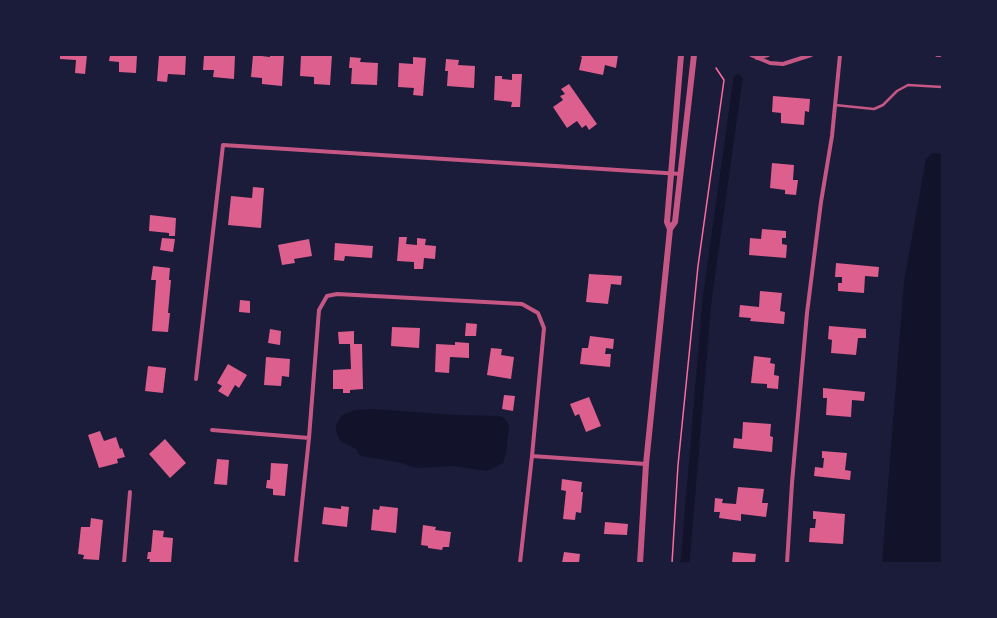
<!DOCTYPE html>
<html>
<head>
<meta charset="utf-8">
<style>
  body { margin:0 }
  #map { position:relative; width:997px; height:618px; overflow:hidden; background:#1b1b3a; font-family:Jost,sans-serif }
  canvas { display:block }
  .frame { position:absolute; inset:0; border:56px solid #1b1b3a; pointer-events:none }
</style>
</head>
<body>
<div id="map">
<canvas width="997" height="618"></canvas>
<div class="frame"></div>
</div>
<script>
const context = document.querySelector('canvas').getContext('2d');
context.lineJoin = 'round';
function fill(path, color) { context.fillStyle = color; context.fill(path, 'evenodd'); }
const shape = rows => new Path2D(rows.map(r => 'M' + r).join(''));
function strokePath(path, color, width, dash) { context.strokeStyle = color; context.lineWidth = width; context.lineCap = dash ? 'butt' : 'round'; context.setLineDash(dash || []); context.stroke(path); }
const water = shape([
  [932,153,942,154,942,563,882,563,904,282,926,159],
  [374,409,455,415,500,416,504,418,509,425,506,454,503,463,487,471,453,466,417,468,398,462,361,456,358,453,356,449,344,443,339,439,336,430,336,425,342,415,355,410]
]);
const canal = shape([
  [685,563,707,300,738,79]
]);
const building = shape([
  [60,55,87,55,85,74,75,73,76,60,60,59],
  [110,55,137,55,136,73,119,72,119,62,109,61],
  [159,55,186,55,185,75,168,74,167,82,157,81],
  [204,55,235,55,234,79,213,77,214,70,203,70],
  [253,55,270,57,270,55,284,55,282,86,262,84,262,78,251,77],
  [301,55,332,55,330,85,314,84,314,77,300,76],
  [578,55,618,55,616,68,605,65,603,75,579,70,582,57],
  [350,57,361,58,360,62,378,63,377,85,351,84,352,68,349,68],
  [413,57,426,58,423,96,413,95,414,88,398,87,399,63,413,64],
  [446,59,459,60,458,65,475,66,474,88,447,86,448,71,445,71],
  [512,74,522,74,520,107,511,107,512,102,494,100,495,76,502,76,502,79,512,80],
  [569,84,597,124,589,130,586,125,582,128,577,121,567,128,553,107,563,100,560,96,565,94,561,89],
  [773,96,810,99,809,112,805,111,804,125,781,123,781,113,772,112],
  [772,163,794,165,793,180,798,180,796,195,785,194,785,190,770,188],
  [253,187,264,188,261,228,228,225,231,196,252,198],
  [150,215,176,218,175,236,169,236,169,233,149,231],
  [762,229,786,231,786,238,782,238,782,244,787,245,786,258,749,255,750,238,761,239],
  [399,237,407,237,406,244,417,245,417,238,426,239,425,245,436,246,435,259,424,258,423,269,414,269,414,262,397,261],
  [162,238,175,239,173,252,160,250],
  [309,239,312,256,294,259,295,263,282,265,278,245],
  [335,243,373,246,372,258,345,256,344,261,334,260],
  [836,263,879,267,878,277,865,276,864,293,838,291,838,283,842,283,842,277,835,277],
  [153,266,170,268,169,280,171,280,168,313,170,313,168,332,152,331,156,280,151,280],
  [589,274,622,276,621,285,611,284,608,304,586,302],
  [760,291,782,293,780,311,785,312,784,324,750,321,751,318,739,317,740,305,759,307],
  [240,300,250,301,250,313,239,312],
  [466,323,477,324,476,336,465,336],
  [829,326,866,329,866,338,858,338,856,355,831,353,832,340,828,339],
  [392,327,420,328,419,348,391,346],
  [270,329,281,331,280,345,268,343],
  [354,331,354,344,362,344,363,389,350,390,350,393,343,393,343,389,333,389,333,370,351,369,350,344,339,344,338,332],
  [590,336,614,339,613,349,606,348,605,354,611,354,610,367,580,364,582,348,588,348],
  [455,342,469,343,469,358,450,357,449,373,435,372,436,344,455,345],
  [491,348,502,349,501,355,514,357,511,379,487,375],
  [754,356,771,358,770,363,775,364,774,375,779,376,778,389,767,388,767,384,751,383],
  [266,357,290,359,289,377,282,376,281,386,264,385],
  [228,364,247,375,239,388,235,385,228,397,218,391,222,386,217,383],
  [148,366,166,368,163,393,145,391],
  [823,388,865,392,864,401,852,400,851,417,826,415,827,398,823,398],
  [504,395,515,396,513,411,502,409],
  [589,397,601,426,586,432,579,414,575,416,570,404],
  [743,422,771,424,770,436,773,437,772,452,733,448,734,438,742,439],
  [100,431,104,441,116,437,120,449,122,448,125,457,117,459,118,463,99,468,88,435],
  [165,439,186,463,170,478,149,454],
  [822,451,847,453,845,470,851,471,850,480,814,476,815,467,823,468,824,458,822,458],
  [217,459,229,460,227,485,214,484],
  [271,463,288,464,285,496,273,495,273,489,266,488,267,480,270,480],
  [562,479,582,482,581,492,583,492,581,513,576,512,575,520,563,519,566,491,561,490],
  [738,487,764,489,762,503,768,503,766,517,741,514,741,521,719,518,720,512,714,512,715,498,723,499,722,503,736,504],
  [341,506,349,507,347,527,322,524,324,507,341,509],
  [380,506,398,508,396,533,371,530,373,509,379,510],
  [813,511,845,514,843,544,809,542,810,528,815,528,816,519,813,519],
  [91,518,103,520,99,560,83,559,84,555,78,554,81,527,90,527],
  [605,522,628,524,627,535,604,534],
  [423,525,436,527,435,530,451,532,449,547,443,547,442,550,428,548,428,546,421,545],
  [153,530,164,531,163,537,173,538,171,563,149,563,150,559,147,559,148,552,151,552],
  [564,552,580,554,579,563,562,563],
  [733,552,756,554,755,563,732,563]
]);
const path = shape([
  [672,563,678,465,698,266,724,80,716,68]
]);
const service = shape([
  [835,105,874,109,883,105,897,91,908,85,942,87]
]);
const minor = shape([
  [751,55,770,63,783,64,811,55],
  [937,55,942,55],
  [757,58,768,55],
  [196,379,223,145,681,174],
  [212,430,309,438],
  [532,456,646,464],
  [124,563,130,492],
  [297,563,296,560,309,438,319,310,327,296,337,294,522,304,538,313,544,328,532,456,520,563],
  [787,563,792,483,807,313,821,202,832,136,840,55]
]);
const tertiary = shape([
  [670,229,675,222,694,55],
  [640,563,646,464,670,229,667,222,681,55]
]);
fill(water, '#12122b');
strokePath(canal, '#12122b', 9);
fill(building, '#dd5f8e');
strokePath(path, '#ff6b9d', 1.5);
strokePath(service, '#c65784', 2.5);
strokePath(minor, '#c65784', 4);
strokePath(tertiary, '#c65784', 6);
</script>
</body>
</html>
